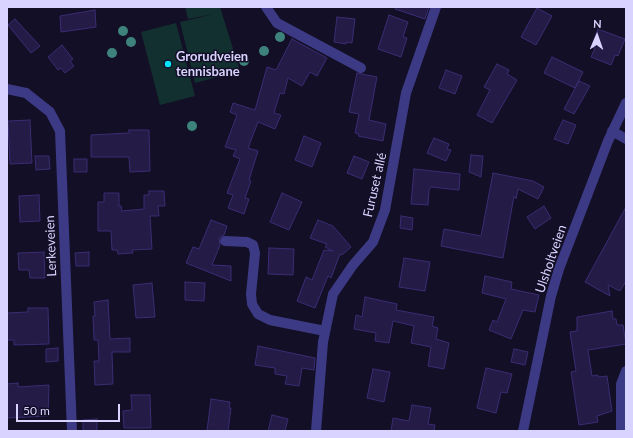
<!DOCTYPE html>
<html>
<head>
<meta charset="utf-8">
<style>
  body { margin:0 }
  #map { position:relative; width:633px; height:438px; overflow:hidden; background:#130f26; font-family:Lato,sans-serif }
  canvas { display:block }
  .frame { position:absolute; inset:0; border:8px solid #d9d4ff; pointer-events:none }
  .north { position:absolute; left:577px; top:16px; width:40px; height:40px; -webkit-text-stroke:3px #130f26; paint-order:stroke; rotate:2deg; font-size:11px; font-weight:700; line-height:16px; text-align:center; color:#d9d4ff }
  .north::after { content:''; display:block; margin:auto; width:14px; height:18px; background:#d9d4ff; clip-path:polygon(50% 0,100% 100%,50% 72%,0 100%) }
  .scale { position:absolute; left:16px; top:404px; width:104px; height:18px; box-sizing:border-box; border:2px solid #d9d4ff; border-top:0; padding-left:5px; font-size:12px; line-height:14px; white-space:nowrap; color:#d9d4ff; -webkit-text-stroke:3px #130f26; paint-order:stroke }
</style>
</head>
<body>
<div id="map">
<canvas width="633" height="438"></canvas>
<div class="frame"></div>
<div class="north">N</div>
<div class="scale">50 m</div>
</div>
<script>
const context = document.querySelector('canvas').getContext('2d');
context.lineJoin = 'round';
function fill(path, color) { context.fillStyle = color; context.fill(path, 'evenodd'); }
const shape = rows => new Path2D(rows.map(r => 'M' + r).join(''));
function strokePath(path, color, width, dash) { context.strokeStyle = color; context.lineWidth = width; context.lineCap = dash ? 'butt' : 'round'; context.setLineDash(dash || []); context.stroke(path); }
function drawText(font, color, halo, rows, align = 'center') {
  context.font = font + ' Lato,sans-serif'; context.lineWidth = 3; context.setLineDash([]); context.textBaseline = 'middle'; context.strokeStyle = halo; context.fillStyle = color; for (const [text, x, y, turn = 0] of rows) {
    context.save(); context.translate(x, y); context.rotate((+turn || 0) * Math.PI / 180); context.textAlign = isNaN(turn) ? turn : align; if (halo) context.strokeText(text, 0, 0); context.fillText(text, 0, 0); context.restore();
  }
}
const green = shape([
  [185,7,220,7,240,71,195,83,180,22,214,14,188,19],
  [176,23,195,96,160,105,141,32]
]);
const building = shape([
  [396,7,429,7,425,19,395,9,396,7],
  [537,8,552,16,536,45,521,37,537,8],
  [95,10,96,27,61,32,60,16,95,10],
  [389,15,408,22,403,37,407,38,401,57,378,49,389,15],
  [337,17,355,19,352,43,346,42,346,44,334,42,337,17],
  [15,19,40,46,31,53,8,25,15,19],
  [598,29,625,39,618,56,615,55,611,65,591,57,595,48,591,47,598,29],
  [292,39,327,58,317,76,310,72,302,86,288,78,284,94,280,93,274,113,281,115,275,129,258,122,248,148,258,151,249,180,251,181,245,198,249,199,244,214,228,208,233,195,227,193,240,159,233,156,236,150,225,147,237,115,230,112,233,103,255,110,267,67,276,70,292,39],
  [62,45,73,59,70,61,74,66,65,73,61,68,58,70,48,57,62,45],
  [552,57,583,72,575,88,544,73,552,57],
  [497,64,509,70,507,74,517,80,492,123,477,115,490,90,484,87,497,64],
  [446,70,462,76,455,94,439,88,446,70],
  [357,73,377,77,369,120,386,124,383,141,358,136,359,134,355,133,359,114,349,112,357,73],
  [579,81,590,86,574,114,564,109,579,81],
  [30,120,32,163,10,164,8,121,30,120],
  [563,120,576,125,568,144,554,139,563,120],
  [129,130,149,130,150,171,130,172,129,157,91,157,91,135,129,133,129,130],
  [304,136,321,143,312,167,295,160,304,136],
  [434,138,449,144,447,149,451,150,446,161,427,153,434,138],
  [471,155,483,156,481,177,469,172,471,155],
  [35,156,49,156,50,169,36,170,35,156],
  [354,156,369,162,362,179,347,173,354,156],
  [74,159,87,159,87,172,74,172,74,159],
  [414,169,460,174,459,190,431,187,429,190,428,205,411,204,414,169],
  [493,173,533,181,544,187,538,199,518,189,516,199,514,196,503,258,441,246,444,229,481,236,493,173],
  [149,191,164,191,165,206,158,206,159,216,150,216,152,249,132,250,133,253,118,254,117,250,112,250,111,231,98,231,98,202,104,202,104,193,119,193,119,206,121,206,122,211,144,209,144,195,149,195,149,191],
  [282,193,302,202,289,230,270,222,282,193],
  [39,195,40,221,20,222,19,196,39,195],
  [544,206,551,218,535,229,527,217,544,206],
  [626,207,626,281,620,291,608,285,610,296,585,282,626,207],
  [401,216,413,218,412,230,400,228,401,216],
  [211,220,227,226,224,235,219,238,220,245,212,265,231,266,231,281,186,263,193,247,199,249,211,220],
  [318,220,333,226,351,247,342,255,340,254,331,278,328,276,315,308,297,301,306,277,312,280,324,250,333,251,325,247,327,244,310,238,318,220],
  [269,248,294,249,293,275,268,274,269,248],
  [44,252,45,278,30,278,29,270,19,270,18,253,44,252],
  [89,252,89,266,76,266,75,253,89,252],
  [404,258,430,262,425,291,399,287,404,258],
  [485,276,512,282,511,289,539,295,535,312,523,310,511,339,489,330,493,320,497,322,506,299,482,293,485,276],
  [185,282,205,283,204,301,185,300,185,282],
  [152,283,155,317,136,318,133,285,152,283],
  [365,297,397,304,396,310,434,317,432,326,438,328,436,339,449,343,444,369,428,366,431,347,411,343,414,326,393,321,389,343,375,341,376,333,354,329,356,315,362,317,365,297],
  [108,300,110,339,130,338,130,352,112,352,113,384,95,385,94,361,99,361,98,340,94,340,93,316,95,316,94,302,108,300],
  [28,308,48,308,49,344,14,345,14,340,7,340,7,313,28,312,28,308],
  [612,311,613,319,616,319,617,325,623,325,626,344,588,350,592,376,598,375,598,377,607,376,612,411,597,416,598,422,579,425,571,372,576,371,570,332,577,331,577,317,612,311],
  [258,346,315,358,314,370,302,368,299,386,285,384,287,376,275,374,275,368,255,365,258,346],
  [58,348,58,361,46,362,46,349,58,348],
  [514,349,528,352,525,365,511,362,514,349],
  [486,368,512,374,507,393,501,392,496,413,477,408,486,368],
  [373,369,390,372,384,402,367,398,373,369],
  [18,383,18,387,49,385,48,416,7,418,7,384,18,383],
  [131,395,150,395,151,428,124,428,123,411,132,410,131,395],
  [211,399,230,402,229,408,231,408,228,431,207,431,211,399],
  [412,405,431,408,428,424,435,425,434,431,391,431,393,418,409,421,412,405],
  [272,415,288,419,285,431,268,431,272,415],
  [97,419,97,431,83,431,83,420,97,419]
]);
const street = shape([
  [266,7,277,23,361,68],
  [7,89,26,93,50,112,60,131,72,431],
  [612,131,626,139],
  [225,241,247,242,253,245,255,253,251,294,252,304,258,314,270,320,325,331],
  [316,431,323,342,333,294,353,265,373,242,385,210,406,93,436,7],
  [523,431,551,296,559,269,608,141,626,103],
  [621,431,621,384,626,371]
]);
const trees = [
  [123,31],
  [280,37],
  [131,42],
  [264,51],
  [112,53],
  [244,61],
  [192,126]
];
const markers = [
  [168,64,4,"#00e5ff"]
];
const poiNames = [
  ["Grorudveien",176,57],
  ["tennisbane",176,72]
];
const streetNames = [
  ["Furuset allé",375,185,-77],
  ["Lerkeveien",51,246,-92],
  ["Ulsholtveien",551,259,-71]
];
fill(green, '#12302f');
fill(building, '#241b47');
strokePath(building, '#3b2d73', 1);
strokePath(street, '#3d3a85', 10);
context.fillStyle = '#3d827b';
for (const [x, y] of trees) { context.beginPath(); context.arc(x, y, 5, 0, 2 * Math.PI); context.fill(); }
for (const [x, y, r, color] of markers) { const dot = new Path2D(); dot.arc(x, y, r, 0, 2 * Math.PI); context.fillStyle = color; context.fill(dot); strokePath(dot, '#130f26', 1.5); }
drawText('bold 13px', '#d9d4ff', '#130f26', poiNames, 'left');
drawText('13px', '#d9d4ff', '#130f26', streetNames);
</script>
</body>
</html>
